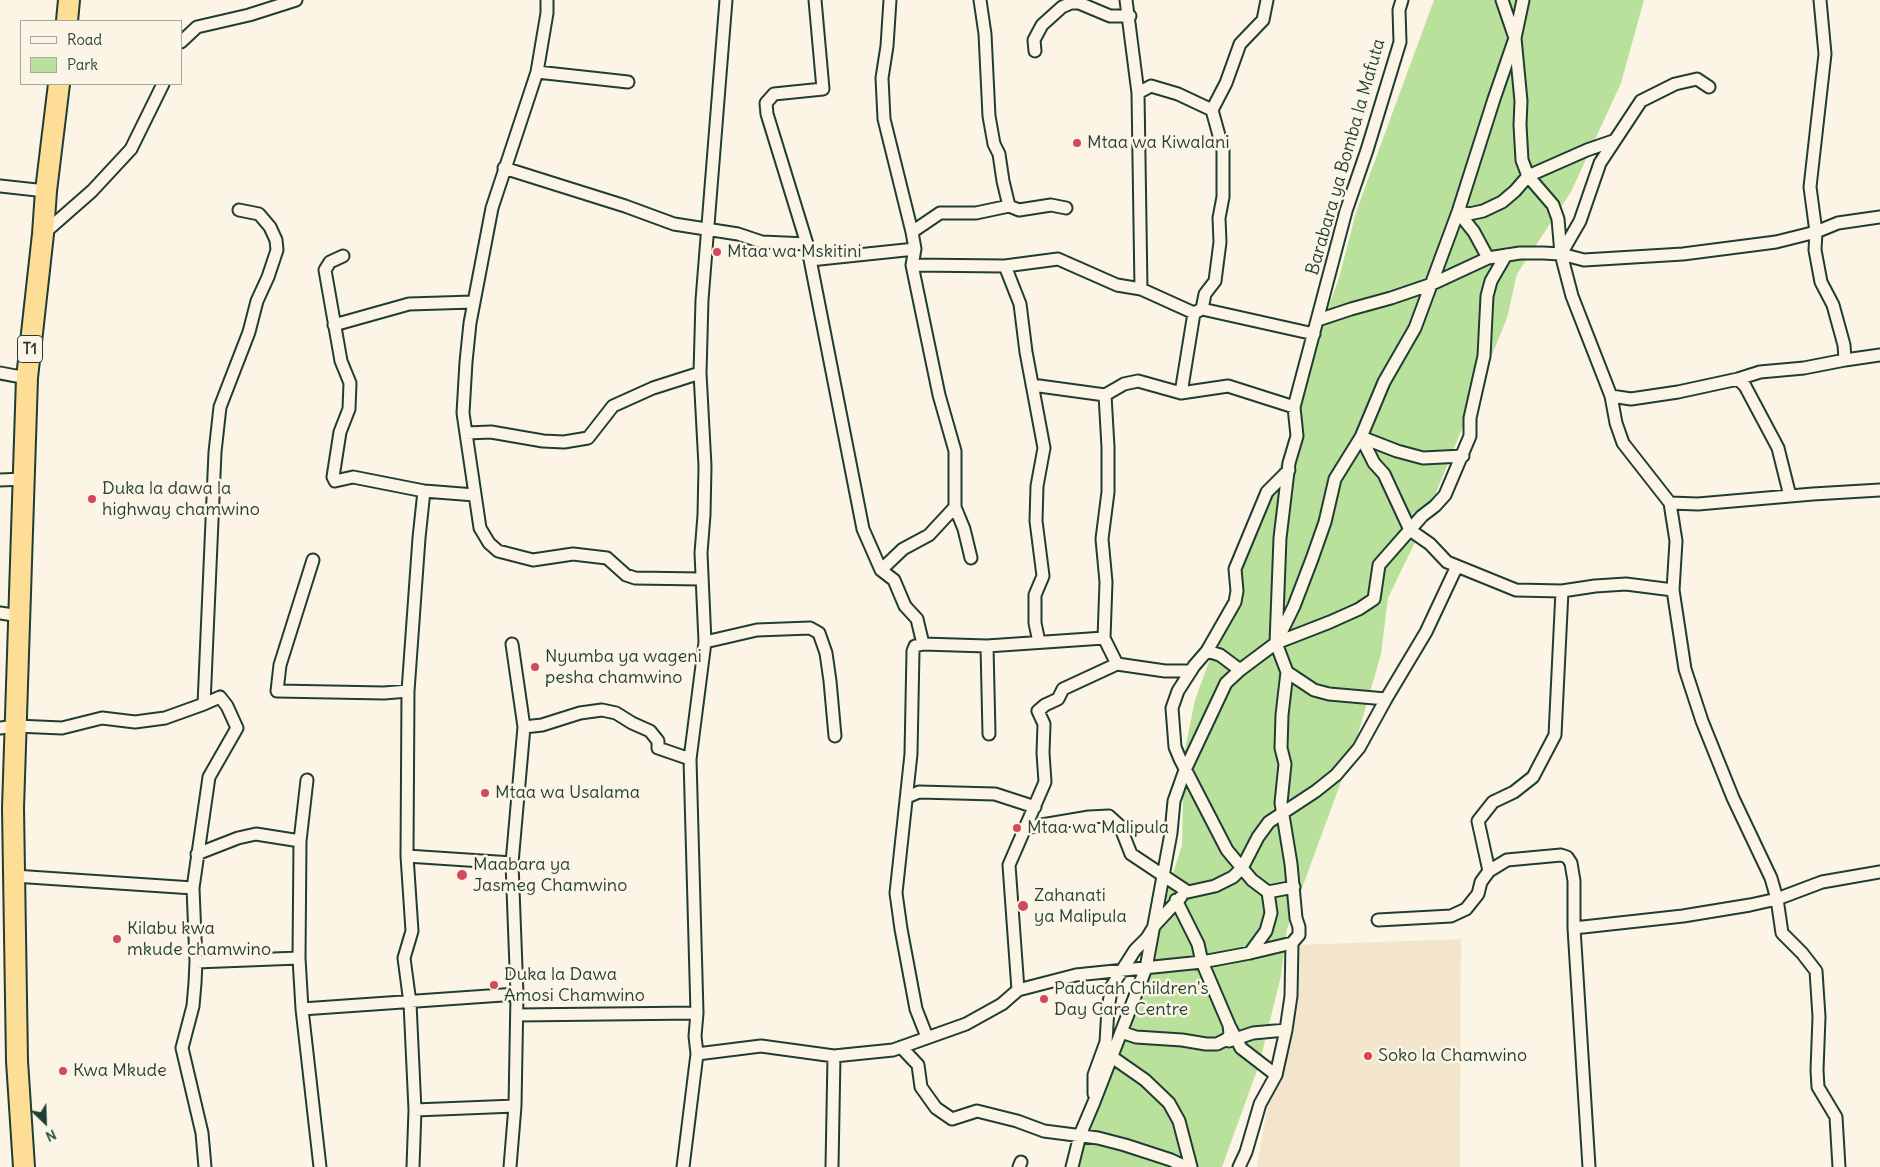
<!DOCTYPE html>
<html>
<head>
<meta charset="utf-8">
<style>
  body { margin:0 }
  #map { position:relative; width:1880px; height:1167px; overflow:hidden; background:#fcf5e5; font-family:Delius,sans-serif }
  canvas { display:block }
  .legend { position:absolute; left:20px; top:20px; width:162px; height:65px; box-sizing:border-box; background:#fcf5e5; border:1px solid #a4ab9e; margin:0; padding:6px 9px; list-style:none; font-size:15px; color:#1f3d34 }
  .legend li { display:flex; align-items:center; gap:10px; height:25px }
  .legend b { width:25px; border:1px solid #a4ab9e }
  .north { position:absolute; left:20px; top:1097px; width:50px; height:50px; -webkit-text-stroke:4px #fcf5e5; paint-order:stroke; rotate:156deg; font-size:14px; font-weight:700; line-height:20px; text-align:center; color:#1f3d34 }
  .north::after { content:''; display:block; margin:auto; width:18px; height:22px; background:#1f3d34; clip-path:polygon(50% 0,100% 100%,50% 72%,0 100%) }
</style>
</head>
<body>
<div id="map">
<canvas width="1880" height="1167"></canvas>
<ul class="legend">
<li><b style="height:6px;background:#fcf5e5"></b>Road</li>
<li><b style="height:14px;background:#b9e19c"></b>Park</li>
</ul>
<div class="north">N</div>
</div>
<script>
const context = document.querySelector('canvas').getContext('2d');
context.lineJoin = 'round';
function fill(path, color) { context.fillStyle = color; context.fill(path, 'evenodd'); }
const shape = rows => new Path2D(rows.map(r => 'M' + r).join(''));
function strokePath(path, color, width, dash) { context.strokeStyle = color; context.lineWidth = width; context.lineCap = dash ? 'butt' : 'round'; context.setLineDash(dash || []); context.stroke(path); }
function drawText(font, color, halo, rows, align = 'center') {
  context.font = font + ' Delius,sans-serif'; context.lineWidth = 5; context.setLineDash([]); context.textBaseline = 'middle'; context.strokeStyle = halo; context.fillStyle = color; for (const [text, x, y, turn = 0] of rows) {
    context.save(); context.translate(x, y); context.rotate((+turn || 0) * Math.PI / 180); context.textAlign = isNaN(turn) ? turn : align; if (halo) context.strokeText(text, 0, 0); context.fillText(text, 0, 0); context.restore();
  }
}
const built = shape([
  [1461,939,1460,1167,1257,1167,1296,945]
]);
const green = shape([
  [1434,0,1644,0,1621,83,1571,192,1517,274,1507,318,1420,532,1388,598,1381,654,1356,741,1287,929,1281,976,1259,1065,1222,1167,1072,1167,1139,980,1182,845,1184,754,1195,700,1295,424,1315,345,1339,278,1356,212]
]);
const street = shape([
  [547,0,547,13,537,72,492,208,470,323,466,362,463,413,480,528,489,543,498,551,533,560,573,554,607,558,626,575,635,578,701,579],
  [815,0,823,89,774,94,766,103,767,114,807,244,863,529,881,570,894,580,905,606,917,619,923,644,987,646,1104,638,1117,664,1165,671,1191,671],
  [980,0,985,34,989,116,994,144,999,154,1003,181,1009,206],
  [1126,0,1138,93,1141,289],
  [1523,0,1515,38,1521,101,1520,125,1522,160,1528,176,1553,205,1558,219,1561,254,1572,296,1611,396,1616,423,1623,443,1670,503,1676,541,1673,590,1685,669,1702,721,1733,798,1771,878,1777,899,1782,933,1802,953,1816,971,1819,1017,1817,1070,1818,1087,1836,1117,1839,1167],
  [181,42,197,27,249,15,296,0],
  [1035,51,1034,40,1042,25,1062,7,1071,3,1079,3,1110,16,1130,16],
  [537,72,628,82],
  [1138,93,1151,86,1178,94,1212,110],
  [504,168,625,206,674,224,738,234,762,242,807,244],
  [0,186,46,191],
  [1458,212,1469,214,1483,211,1502,202,1515,191,1528,176,1587,150,1613,141],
  [1458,212,1474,232,1488,258],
  [912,232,940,213,976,213,1009,206,1019,210,1051,205,1066,208],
  [43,234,92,191,131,149,163,84],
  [1561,254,1580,221,1600,163,1641,101,1675,84,1697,79,1709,87],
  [343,256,330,262,325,270,341,361,350,383,349,409,340,432,333,477,335,481,353,477,424,491,475,495],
  [810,260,915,249],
  [912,265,1005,266,1058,259,1117,285,1141,289,1194,313,1202,309,1314,334],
  [1005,266,1020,304,1026,352,1044,448,1037,486,1036,521,1043,576,1035,595,1035,623,1039,642],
  [1202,309,1205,294,1215,281,1220,242,1219,218,1223,197,1223,150,1212,110,1226,83,1240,44,1263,20,1267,0],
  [1318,320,1351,309,1391,298,1432,284,1488,258,1520,253,1543,253,1561,254,1584,260,1683,254,1776,242,1816,232,1838,223,1880,217],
  [334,325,409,304,473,302],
  [1845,360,1880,355],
  [0,373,27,378],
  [1738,379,1745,386,1778,448,1790,496],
  [1032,385,1105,395,1124,384,1138,381,1181,393,1228,386,1294,407],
  [1181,393,1194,313],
  [1611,396,1631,399,1678,392,1738,379,1760,372,1804,368,1845,360,1844,345,1833,305,1821,282,1815,250,1816,232,1810,187,1825,54,1820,0],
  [467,433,491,432,543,441,564,442,588,438,613,406,653,388,700,373],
  [1361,437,1374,463,1384,474,1410,530,1430,544,1447,562,1516,590,1562,591,1595,586,1626,584,1673,590],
  [1361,437,1397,451,1423,458,1463,456],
  [1289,470,1267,492,1235,569,1237,591,1235,602,1207,651,1194,666,1178,691,1172,708,1175,747,1180,759,1227,850,1252,880,1268,892,1294,887],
  [0,480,24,479],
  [1670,503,1698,504,1813,494,1880,490],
  [955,507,964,529,971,558],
  [313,560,280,665,277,691,384,693,408,691],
  [881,570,903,549,929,535,955,507,955,451,939,395,912,265,915,249,912,232,884,119,882,78,887,46,890,0],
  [0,613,19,616],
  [1104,638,1106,582,1102,539,1108,492,1108,447,1105,395],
  [705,642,757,630,810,628,819,633,826,653,830,681,835,736],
  [1276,643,1330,622,1359,609,1374,599,1379,565,1422,516,1435,506,1445,495,1470,436,1470,418,1484,356,1487,296,1491,281,1506,255],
  [923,644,915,646,913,651,911,754,896,893,901,929,916,1009,927,1037],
  [987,646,989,734],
  [1207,651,1220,655,1240,670],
  [1287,672,1314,690,1329,694,1386,699],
  [204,704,215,452,220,407,249,332,257,301,268,277,277,250,276,240,270,227,259,214,239,210],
  [524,727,542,725,580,713,602,710,616,713,632,723,650,731,658,741,658,748,690,759],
  [0,728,16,726,62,728,102,718,135,722,165,718,204,704,220,697,227,706,237,728,209,777,193,888,196,962,195,983,193,1006,182,1048,202,1133,205,1167],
  [307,780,300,841,299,958,302,1009,320,1167],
  [907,797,919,792,995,794,1035,807],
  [1024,828,1089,817,1109,816,1120,826,1131,854,1188,892,1215,886,1233,877,1242,868,1258,837,1269,822,1316,791,1336,775,1359,748,1386,699,1426,632,1457,566],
  [197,854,238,838,256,834,300,841],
  [407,856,512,863],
  [1489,871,1478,821,1493,802,1514,792,1533,777,1555,735,1562,591],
  [14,876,193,888],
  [1378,920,1451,916,1466,909,1478,894,1481,882,1489,871,1507,860,1561,855,1567,857,1571,863,1574,881,1574,928,1589,1167],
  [1574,928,1683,916,1750,905,1777,899,1822,882,1880,872],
  [1250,953,1266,931,1271,913,1268,892],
  [196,962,299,958],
  [1018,990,1009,865,1045,782,1043,753,1044,724,1038,711,1045,705,1058,699,1063,689,1117,664],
  [302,1009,517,994],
  [517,1015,697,1013],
  [1230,1027,1241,1048,1276,1075],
  [1121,1032,1136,1037,1182,1040,1206,1044,1217,1044,1227,1039,1230,1034,1229,1025,1202,962,1198,944,1176,900],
  [1229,1041,1253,1033,1286,1030],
  [901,1047,918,1065,921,1087,936,1108,952,1119,977,1111,1017,1121,1044,1131,1098,1138,1125,1145,1171,1160,1186,1167],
  [697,1054,761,1046,834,1056,893,1050,966,1024,1002,1004,1018,990,1076,975,1202,962,1250,953,1292,943,1299,935,1299,927,1296,918,1291,864,1281,803,1285,764,1281,748,1282,715,1287,672,1276,643,1294,606,1312,559,1325,522,1335,479,1361,437,1384,382,1415,328,1458,212,1494,99,1515,38,1502,0],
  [1112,1057,1145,1080,1169,1103,1179,1121,1191,1167],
  [1094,1094,1094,1075,1106,1042,1108,1008,1112,986,1135,950,1147,938,1155,925,1181,897],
  [415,1110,515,1106],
  [413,1167,415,1110,410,1003,404,958,412,931,407,856,408,691,419,538,424,491],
  [510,1167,515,1106,517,994,512,863,524,727,512,644],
  [683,1167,697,1054,695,1036,697,1013,690,759,705,642,701,553,704,515,705,466,700,373,702,300,726,0],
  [832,1167,834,1056],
  [1019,1167,1021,1162],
  [1072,1167,1080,1135,1094,1102,1146,968,1171,833,1174,801,1185,770,1226,683,1240,670,1276,643,1280,538,1289,463,1297,436,1294,407,1346,211,1367,150,1400,42,1399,10,1402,0],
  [1239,1167,1246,1152,1260,1104,1276,1075,1286,1030,1291,996,1292,943]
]);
const highway = shape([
  [67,21,69,0],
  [24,1167,17,1061,13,808,27,378,43,234,46,191,59,84]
]);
const markers = [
  [1077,143,5,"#d1495b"],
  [717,252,5,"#d1495b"],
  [92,499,5,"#d1495b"],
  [535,667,5,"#d1495b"],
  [485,793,5,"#d1495b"],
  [1017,828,5,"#d1495b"],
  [462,875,6,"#d1495b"],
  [1023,906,6,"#d1495b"],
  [117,939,5,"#d1495b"],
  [494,985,5,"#d1495b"],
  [1044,999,5,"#d1495b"],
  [1368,1056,5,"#d1495b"],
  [63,1071,5,"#d1495b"]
];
const shields = [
  [30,349,25]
];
const shieldNames = [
  ["T1",30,349]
];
const poiNames = [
  ["Mtaa wa Kiwalani",1087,143],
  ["Mtaa wa Mskitini",727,252],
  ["Duka la dawa la",102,489],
  ["highway chamwino",102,510],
  ["Nyumba ya wageni",545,657],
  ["pesha chamwino",545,678],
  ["Mtaa wa Usalama",495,793],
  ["Mtaa wa Malipula",1027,828],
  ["Maabara ya",473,865],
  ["Jasmeg Chamwino",473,886],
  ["Zahanati",1034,896],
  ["ya Malipula",1034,917],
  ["Kilabu kwa",127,929],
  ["mkude chamwino",127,950],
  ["Duka la Dawa",504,975],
  ["Amosi Chamwino",504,996],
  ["Paducah Children's",1054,989],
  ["Day Care Centre",1054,1010],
  ["Soko la Chamwino",1378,1056],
  ["Kwa Mkude",73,1071]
];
const streetNames = [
  ["Barabara ya Bomba la Mafuta",1346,157,-74]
];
fill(built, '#f2e5cc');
fill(green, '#b9e19c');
strokePath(street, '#1f3d34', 15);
strokePath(highway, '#1f3d34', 24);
strokePath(street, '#fcf5e5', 11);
strokePath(highway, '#fedd96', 20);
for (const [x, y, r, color] of markers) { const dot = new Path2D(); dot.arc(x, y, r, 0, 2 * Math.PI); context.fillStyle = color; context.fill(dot); strokePath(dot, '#fcf5e5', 2); }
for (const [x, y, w] of shields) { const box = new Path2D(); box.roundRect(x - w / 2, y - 13.5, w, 27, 4); context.fillStyle = '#fcf5e5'; context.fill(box); strokePath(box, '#1f3d34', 1); }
drawText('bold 16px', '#1f3d34', null, shieldNames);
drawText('18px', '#1f3d34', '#fcf5e5', poiNames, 'left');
drawText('18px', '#1f3d34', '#fcf5e5', streetNames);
</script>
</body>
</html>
